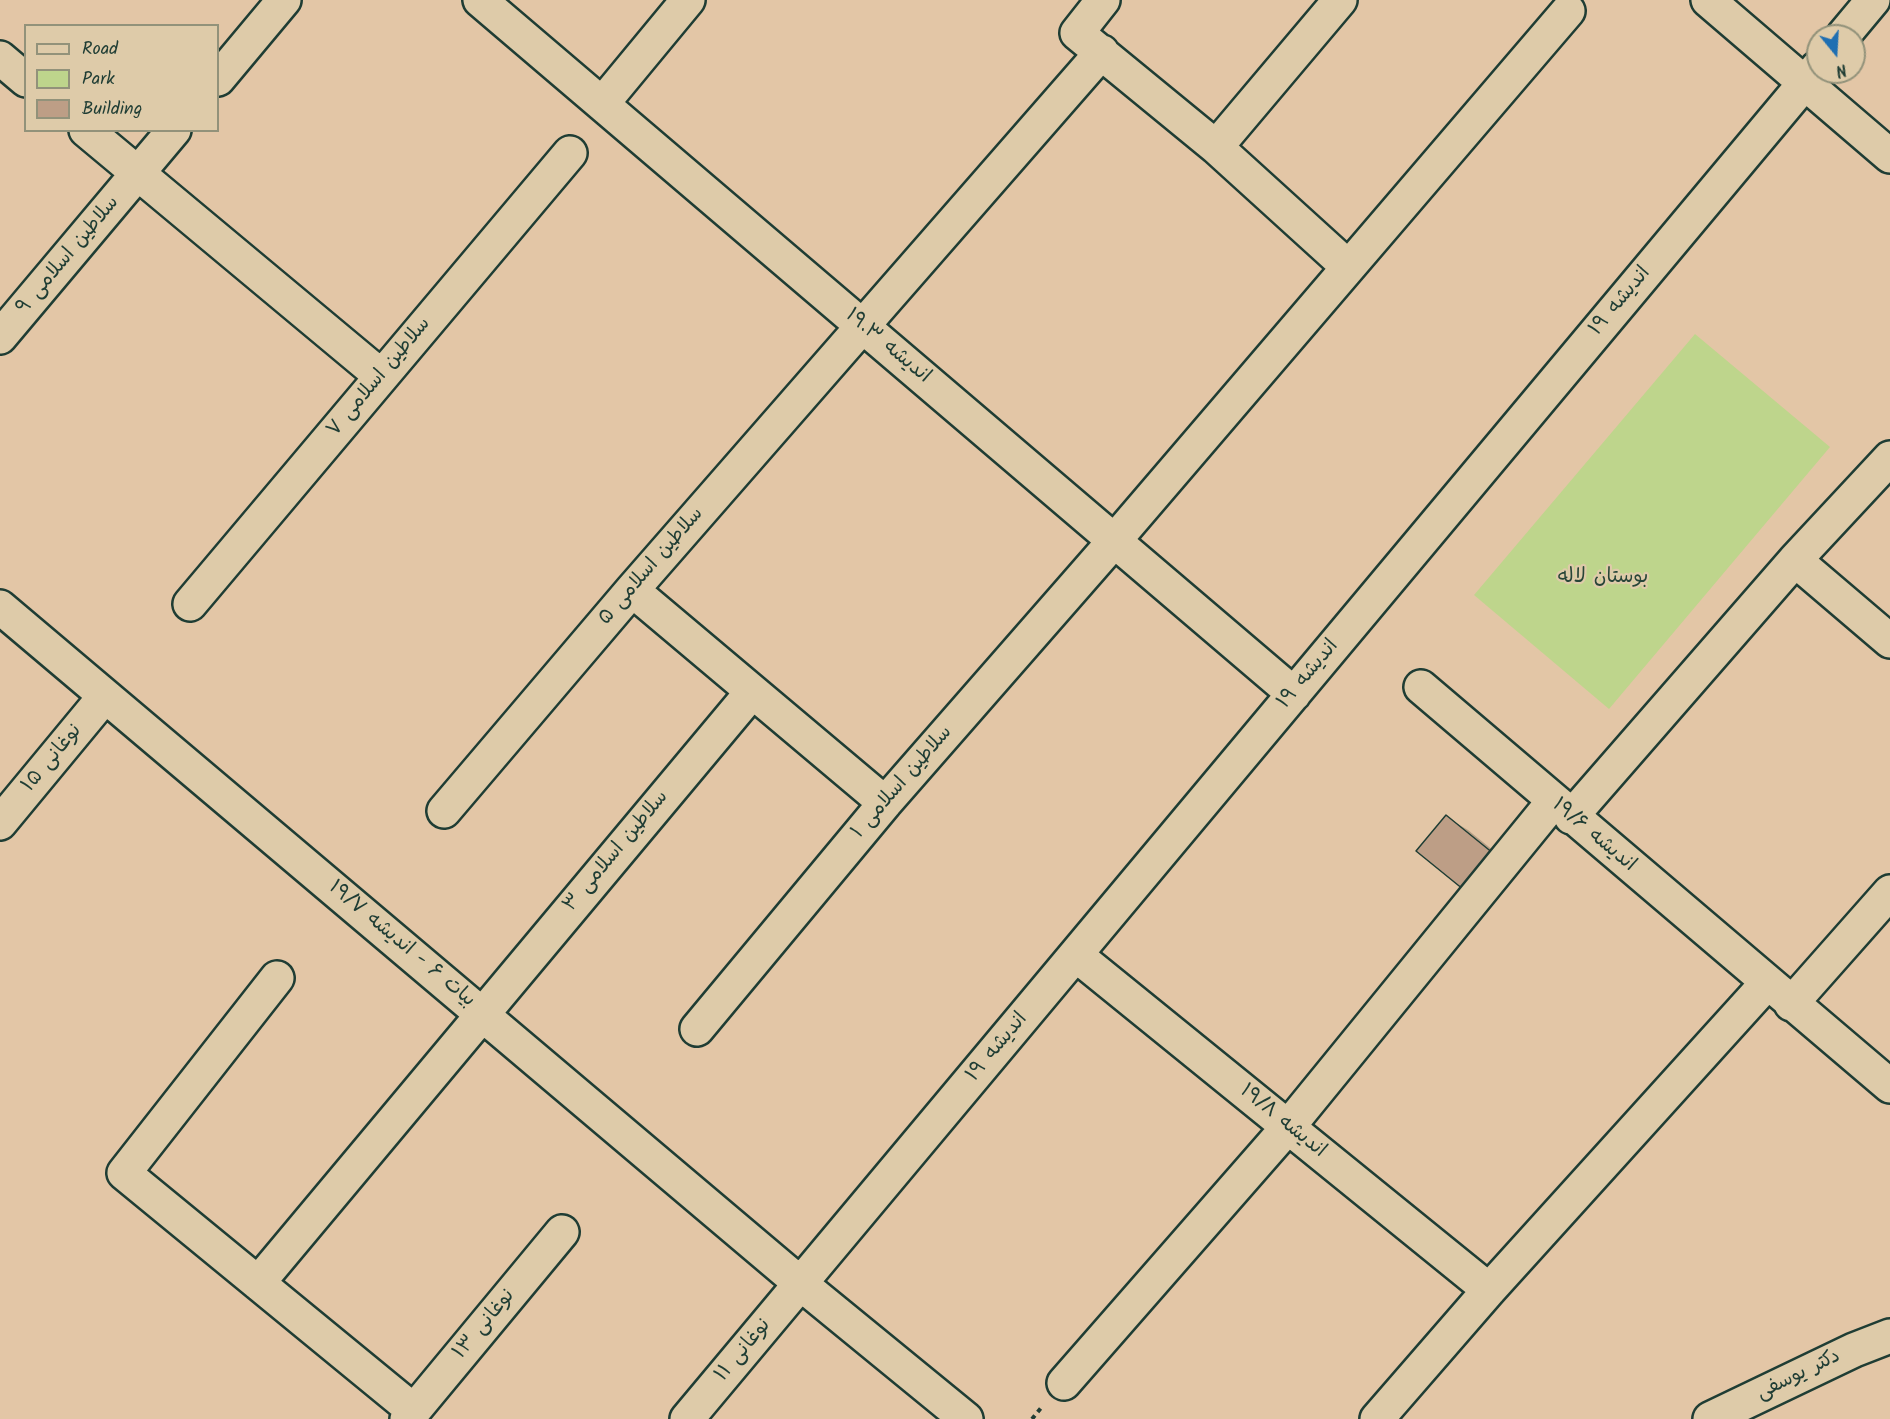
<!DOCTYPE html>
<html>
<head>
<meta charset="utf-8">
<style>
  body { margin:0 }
  #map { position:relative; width:1890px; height:1419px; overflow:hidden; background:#e3c6a6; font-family:Kalam,sans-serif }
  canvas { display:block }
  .legend { position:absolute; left:24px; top:24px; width:195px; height:108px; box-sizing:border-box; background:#decba9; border:2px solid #92927a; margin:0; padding:8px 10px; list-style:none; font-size:18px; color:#1f3d34 }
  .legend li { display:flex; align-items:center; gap:12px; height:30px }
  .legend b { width:30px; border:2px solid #92927a }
  .north { position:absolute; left:1806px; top:24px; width:60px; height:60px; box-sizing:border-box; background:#decba9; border:2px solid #92927a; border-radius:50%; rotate:162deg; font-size:16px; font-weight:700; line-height:24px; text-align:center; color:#1f3d34 }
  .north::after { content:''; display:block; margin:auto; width:21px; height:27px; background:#1f6fb2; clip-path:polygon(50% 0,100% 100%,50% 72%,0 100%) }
</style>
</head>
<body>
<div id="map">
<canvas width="1890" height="1419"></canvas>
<ul class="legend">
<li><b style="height:8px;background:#decba9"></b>Road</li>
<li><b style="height:16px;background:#bed58c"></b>Park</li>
<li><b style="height:16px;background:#bd9e86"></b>Building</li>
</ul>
<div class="north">N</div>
</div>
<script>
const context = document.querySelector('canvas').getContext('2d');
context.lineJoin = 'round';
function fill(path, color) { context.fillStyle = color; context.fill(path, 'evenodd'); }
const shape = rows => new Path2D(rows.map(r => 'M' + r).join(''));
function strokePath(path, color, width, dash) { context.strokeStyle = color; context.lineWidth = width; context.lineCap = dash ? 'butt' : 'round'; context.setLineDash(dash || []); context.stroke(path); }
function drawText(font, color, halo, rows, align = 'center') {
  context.font = font + ' Kalam,"Playpen Sans Arabic",sans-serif'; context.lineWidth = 4.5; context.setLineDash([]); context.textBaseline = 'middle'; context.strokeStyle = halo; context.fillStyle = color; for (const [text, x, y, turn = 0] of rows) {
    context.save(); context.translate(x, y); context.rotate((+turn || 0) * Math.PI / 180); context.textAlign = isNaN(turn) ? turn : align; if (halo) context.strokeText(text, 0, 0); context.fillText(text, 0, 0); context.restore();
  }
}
const green = shape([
  [1695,334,1830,447,1609,709,1474,595]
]);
const shadow = shape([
  [1446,817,1468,830,1520,872,1492,906,1469,893]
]);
const building = shape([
  [1446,815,1499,858,1469,894,1416,851,1446,815]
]);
const path = shape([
  [1032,1419,1041,1408]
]);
const street = shape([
  [480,0,1294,694],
  [1103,0,1077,33,1216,147,1347,266],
  [1708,0,1890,156],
  [1843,36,1873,0],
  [0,58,26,80],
  [218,79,284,0],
  [602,104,688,0],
  [86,130,381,376],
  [1216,147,1340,0],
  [0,337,174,130],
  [1795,560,1890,641],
  [632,590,885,803],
  [190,604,570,153],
  [0,607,801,1284,966,1419],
  [1421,687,1890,1086],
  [444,811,632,590,1102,52],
  [1571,817,1795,560,1890,458],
  [0,823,105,696],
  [1076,955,1489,1290],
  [277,978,124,1173,414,1411],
  [1791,1004,1890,892],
  [697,1029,885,803,1115,540,1568,11],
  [258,1283,752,692],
  [1064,1383,1288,1127,1553,802],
  [407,1419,562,1232],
  [687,1419,1818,67],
  [1377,1419,1489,1290,1767,983]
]);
const secondary = shape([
  [1710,1419,1854,1350,1890,1336]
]);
const streetNames = [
  ["سلاطین اسلامی ۹",69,256,-50],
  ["اندیشه ۱۹",1621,302,-50],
  ["اندیشه ۱۹.۳",887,347,40],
  ["سلاطین اسلامی ۷",380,378,-50],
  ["سلاطین اسلامی ۵",652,567,-49],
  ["اندیشه ۱۹",1309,675,-50],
  ["نوغانی ۱۵",53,759,-50],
  ["سلاطین اسلامی ۱",903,783,-49],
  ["اندیشه ۱۹/۶",1593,836,40],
  ["سلاطین اسلامی ۳",617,852,-50],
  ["بیات ۶ - اندیشه ۱۹/۷",401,945,40],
  ["اندیشه ۱۹",998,1048,-50],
  ["اندیشه ۱۹/۸",1282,1122,39],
  ["نوغانی ۱۳",485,1325,-50],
  ["نوغانی ۱۱",744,1351,-50],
  ["دکتر یوسفی",1799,1376,-26]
];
const parkNames = [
  ["بوستان لاله",1603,579]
];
fill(green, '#bed58c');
fill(shadow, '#0003');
fill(building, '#bd9e86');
strokePath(building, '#1f3d34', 1.5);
strokePath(street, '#1f3d34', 38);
strokePath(secondary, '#1f3d34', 38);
strokePath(path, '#1f3d34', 4, [4.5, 4.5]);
strokePath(street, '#decba9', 33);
strokePath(secondary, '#decba9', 33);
drawText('20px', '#1f3d34', '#decba9', streetNames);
drawText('20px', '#274538', '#decba9', parkNames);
</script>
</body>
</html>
